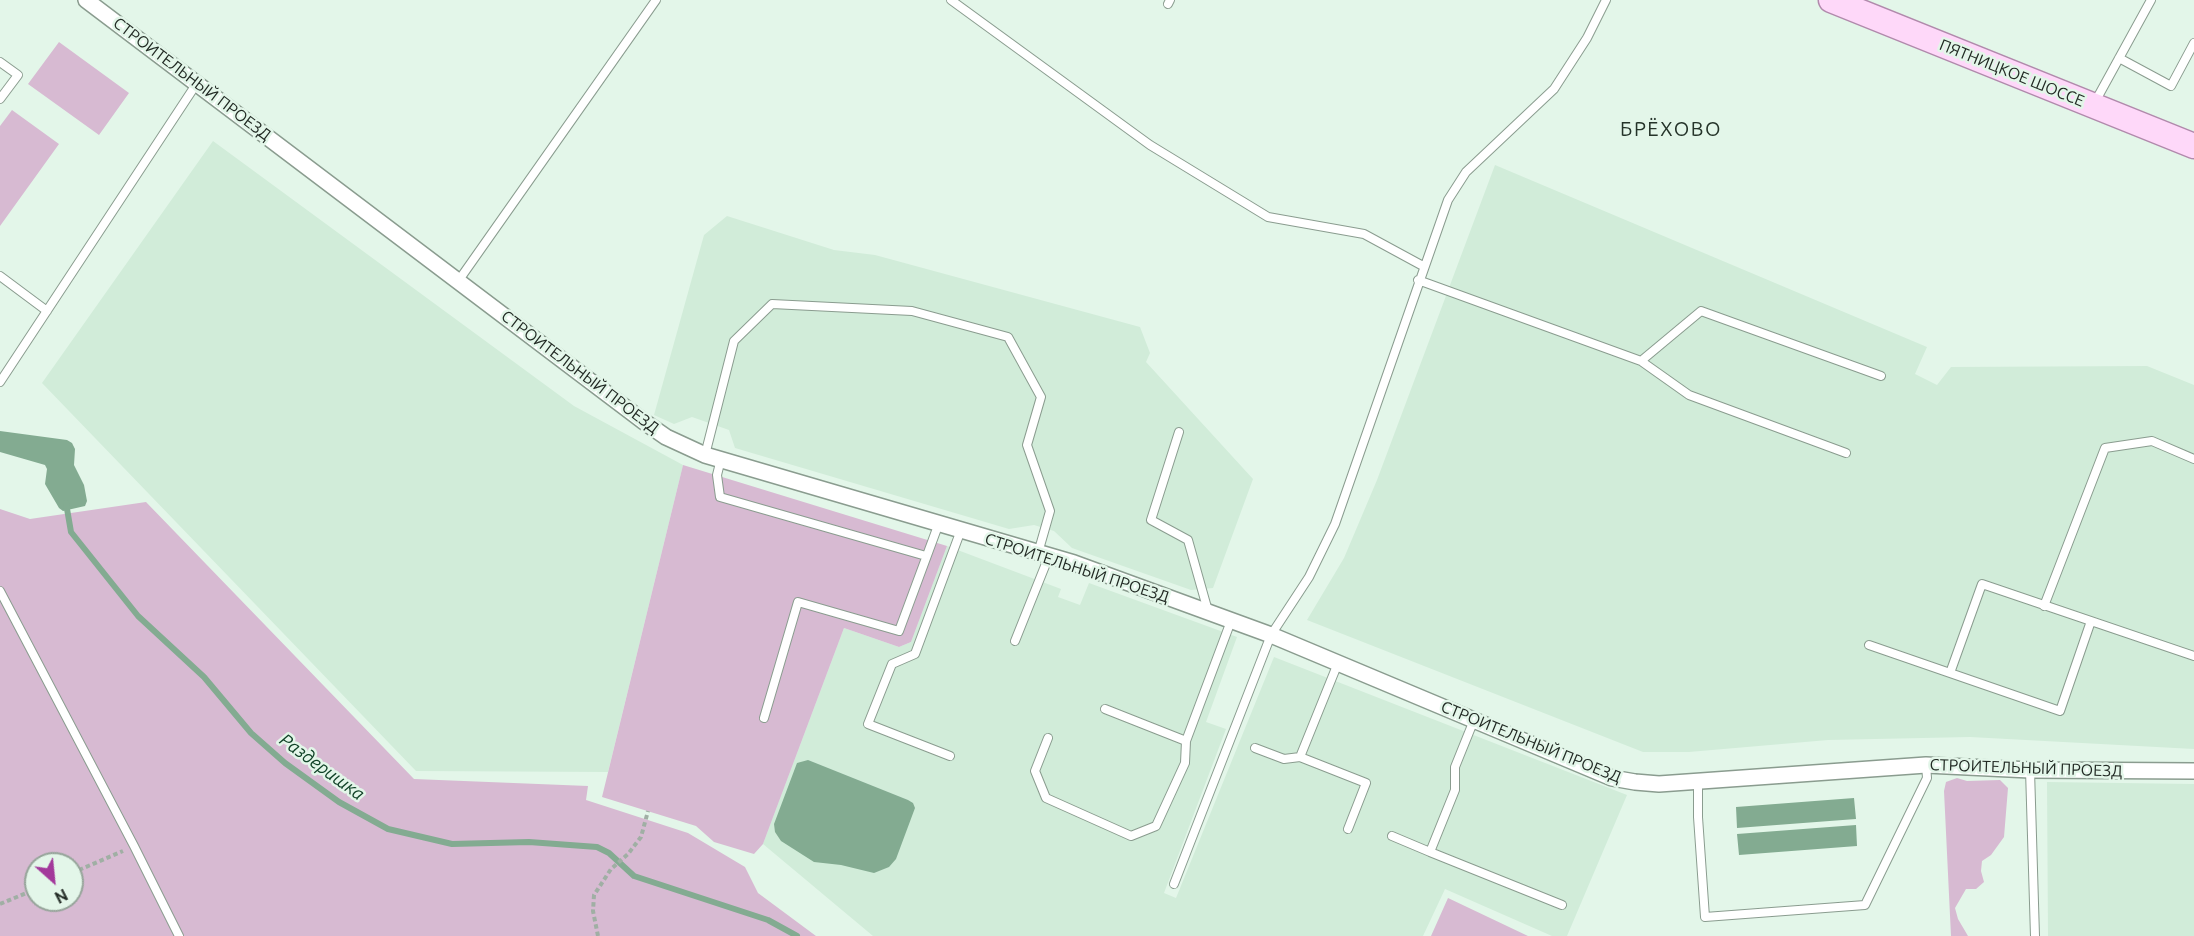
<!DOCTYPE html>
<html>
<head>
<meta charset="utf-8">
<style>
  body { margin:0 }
  #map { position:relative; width:2194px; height:936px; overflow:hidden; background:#e3f6e9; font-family:Ubuntu,sans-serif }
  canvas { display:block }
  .north { position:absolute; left:24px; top:852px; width:60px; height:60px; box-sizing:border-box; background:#e3f6e9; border:2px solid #96a49a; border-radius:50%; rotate:153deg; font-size:16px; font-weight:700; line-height:24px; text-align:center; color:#222a24 }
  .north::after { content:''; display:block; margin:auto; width:21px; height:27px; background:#a3399b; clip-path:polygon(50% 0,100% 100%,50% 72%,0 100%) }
</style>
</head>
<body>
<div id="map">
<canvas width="2194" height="936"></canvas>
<div class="north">N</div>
</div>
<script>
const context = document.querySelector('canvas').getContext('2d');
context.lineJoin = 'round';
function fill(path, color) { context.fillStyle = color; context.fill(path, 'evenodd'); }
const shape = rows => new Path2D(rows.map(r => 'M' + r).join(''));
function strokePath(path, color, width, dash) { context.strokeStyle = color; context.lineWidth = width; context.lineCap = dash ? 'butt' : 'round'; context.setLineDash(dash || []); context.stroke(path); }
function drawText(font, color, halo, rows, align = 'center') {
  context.font = font + ' Ubuntu,sans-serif'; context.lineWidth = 5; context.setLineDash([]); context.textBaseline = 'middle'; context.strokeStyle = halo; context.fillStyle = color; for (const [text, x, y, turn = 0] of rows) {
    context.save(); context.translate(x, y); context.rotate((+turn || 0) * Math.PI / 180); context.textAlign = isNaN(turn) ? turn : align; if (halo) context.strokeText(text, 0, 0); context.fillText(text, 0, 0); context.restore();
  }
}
const built = shape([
  [213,141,574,406,683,465,608,772,416,771,42,383],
  [1495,165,1927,347,1915,374,1937,385,1951,367,2147,366,2194,385,2194,749,1970,737,1828,740,1689,752,1643,752,1307,620,1344,558,1377,480],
  [727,216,834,250,875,255,1140,327,1150,353,1146,362,1253,479,1213,588,1191,590,1072,548,1054,531,1034,525,1009,529,735,448,729,430,692,417,674,424,654,415,704,235],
  [947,546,1061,589,1058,597,1080,605,1089,583,1237,637,1206,722,1226,729,1164,893,1176,898,1274,657,1627,795,1567,936,1552,936,1445,889,1423,936,873,936,763,844,844,628,899,647,911,642],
  [2047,782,2194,784,2194,936,2048,936]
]);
const green = shape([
  [59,42,129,93,99,135,28,84],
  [12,110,59,144,0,226,0,126],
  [683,465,947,546,911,642,899,647,844,628,763,844,754,854,714,842,696,826,602,797],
  [146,502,414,779,588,786,586,800,688,833,745,867,758,893,816,936,0,936,0,509,30,519],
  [36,864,72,864,72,900,36,900],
  [1957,778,1967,781,2000,780,2008,788,2004,837,1991,855,1982,861,1981,871,1984,882,1976,889,1966,889,1955,908,1958,919,1968,936,1951,936,1944,791,1946,782],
  [1448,898,1528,936,1431,936]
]);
const water = shape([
  [0,431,67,440,72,443,75,449,74,465,84,485,87,501,85,506,63,511,59,508,45,484,47,469,45,465,0,452],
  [808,760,908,800,913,803,915,808,896,859,889,867,874,873,841,865,814,862,781,841,775,832,774,824,797,763],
  [1854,798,1856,819,1737,828,1736,807],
  [1856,825,1857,846,1739,855,1737,834]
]);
const stream = shape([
  [66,503,71,532,138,616,204,677,251,733,285,763,339,802,388,829,452,844,529,842,597,847,609,853,634,876,768,920,797,936]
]);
const path = shape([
  [72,873,123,851],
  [0,904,36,889],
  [598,936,593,911,594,895,611,869,628,854,641,837,648,811]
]);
const service = shape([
  [951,0,1150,145,1268,217,1364,234,1423,266],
  [1168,4,1170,0],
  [2119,58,2171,86,2194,43],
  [0,62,18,75,0,99],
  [2095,102,2151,0],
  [0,276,47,311],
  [459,280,656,0],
  [1418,280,1641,361,1689,395,1846,453],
  [1641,361,1701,311,1881,376],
  [0,382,197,83],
  [1179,432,1151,520,1188,540,1208,611],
  [705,455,734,341,772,304,912,311,1008,337,1041,397,1027,445,1050,511,1038,553],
  [721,459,717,475,720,497,926,556],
  [0,591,134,846,179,936],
  [2044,606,2105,448,2152,441,2194,459],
  [1015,641,1049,556],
  [1869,645,2060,711,2091,621],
  [1338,663,1300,757,1366,783,1348,829],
  [1950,673,1982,584,2194,656],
  [1105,709,1186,741],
  [764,718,798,602,899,631,939,523],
  [1474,720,1455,767,1455,790,1430,852,1562,905],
  [1048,738,1035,771,1046,798,1131,836,1156,826,1185,763,1186,741,1231,621],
  [1255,748,1284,759,1300,757],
  [950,756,868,724,892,664,915,654,961,530],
  [2030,770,2035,936],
  [1698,781,1698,817,1705,917,1865,905,1927,778,1926,765],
  [1392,836,1430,852],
  [1174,884,1271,635,1309,577,1335,524,1448,200,1466,172,1554,89,1587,38,1606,0]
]);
const minor = shape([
  [86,0,643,421,666,437,705,455,1074,563,1271,635,1612,778,1635,782,1659,784,1926,765,2030,770,2194,771]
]);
const primary = shape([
  [1831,0,2194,146]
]);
const streetNames = [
  ["ПЯТНИЦКОЕ ШОССЕ",2012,73,22],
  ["СТРОИТЕЛЬНЫЙ ПРОЕЗД",192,79,37],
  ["СТРОИТЕЛЬНЫЙ ПРОЕЗД",580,372,37],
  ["СТРОИТЕЛЬНЫЙ ПРОЕЗД",1077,568,18],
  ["СТРОИТЕЛЬНЫЙ ПРОЕЗД",1531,742,22],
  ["СТРОИТЕЛЬНЫЙ ПРОЕЗД",2026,768,2]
];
const waterNames = [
  ["Раздеришка",322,767,36]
];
const quarterNames = [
  ["БРЁХОВО",1671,129]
];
fill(built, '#d1ecd9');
fill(green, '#d7bad2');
fill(water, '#83ab91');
strokePath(stream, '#83ab91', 6);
strokePath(service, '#8a9c8f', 10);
strokePath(minor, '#8a9c8f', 18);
strokePath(primary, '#b18aac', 27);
strokePath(path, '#a0afa4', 4, [4.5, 3]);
strokePath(service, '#fff', 8);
strokePath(minor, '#fff', 15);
strokePath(primary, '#fed8f9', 24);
drawText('16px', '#222a24', '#e3f6e9', streetNames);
drawText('italic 18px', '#104227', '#e3f6e9', waterNames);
context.letterSpacing = '1.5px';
drawText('20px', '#243329', '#e3f6e9', quarterNames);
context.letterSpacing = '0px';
</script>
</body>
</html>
